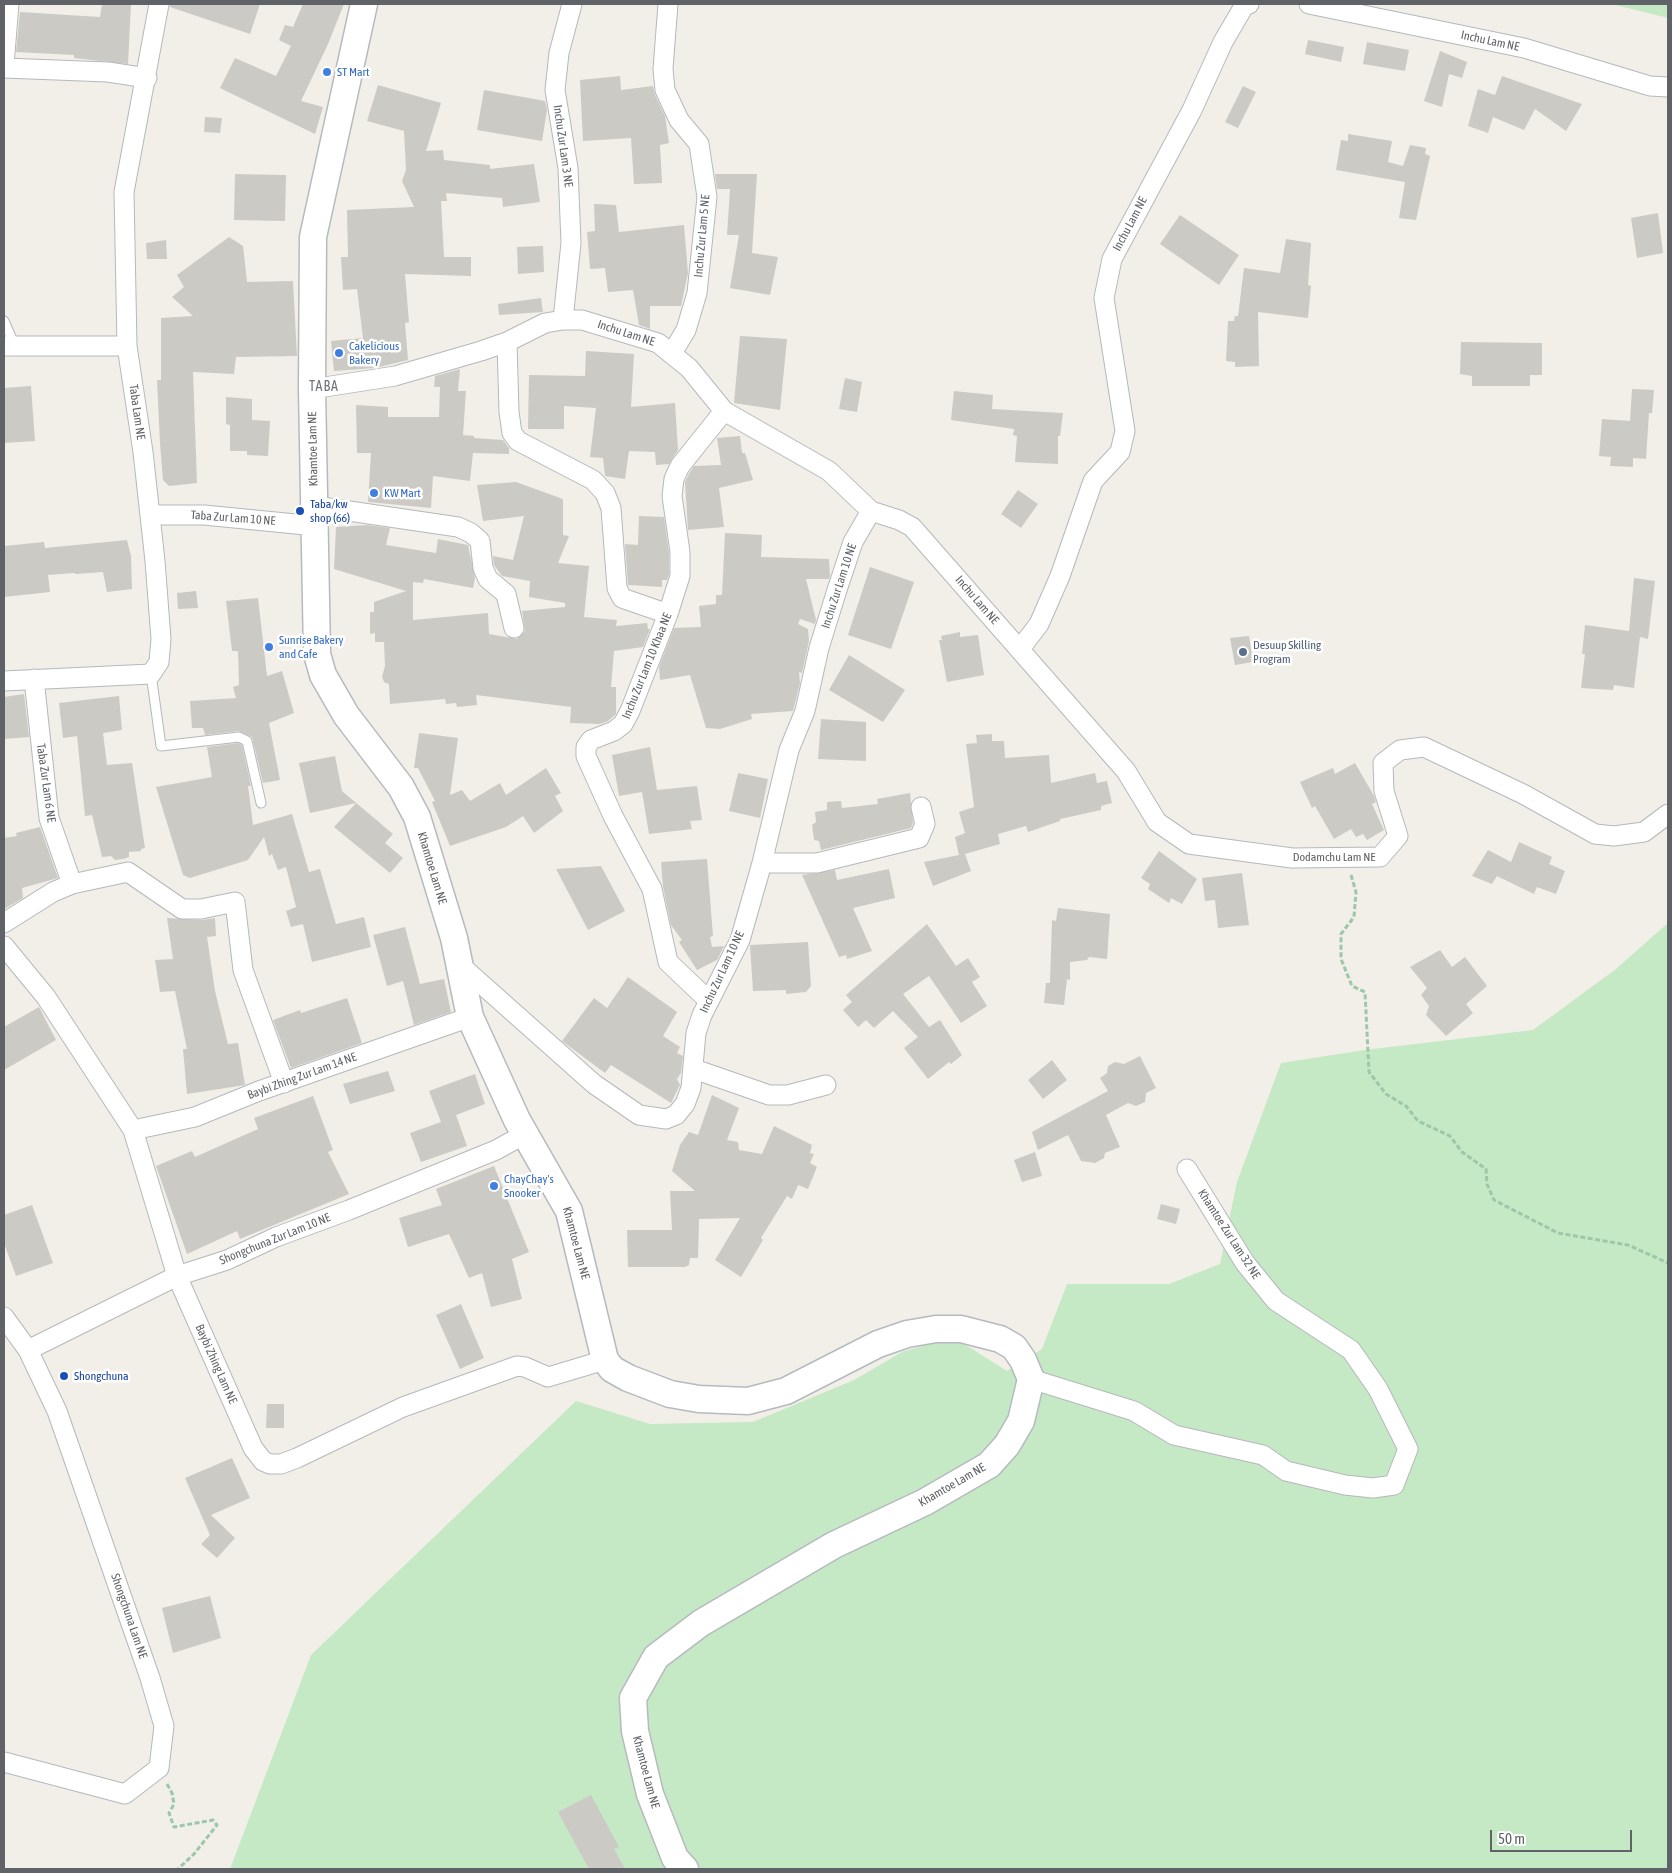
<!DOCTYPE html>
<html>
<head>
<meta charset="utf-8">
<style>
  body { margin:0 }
  #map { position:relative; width:1672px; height:1873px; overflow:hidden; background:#f1efe8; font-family:"Asap Condensed",sans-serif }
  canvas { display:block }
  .frame { position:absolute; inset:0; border:5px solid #5f6368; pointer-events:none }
  .scale { position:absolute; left:1490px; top:1830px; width:142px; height:22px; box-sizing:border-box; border:2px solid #5f6368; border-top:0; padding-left:6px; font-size:15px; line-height:18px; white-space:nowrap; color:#5f6368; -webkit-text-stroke:4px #fff; paint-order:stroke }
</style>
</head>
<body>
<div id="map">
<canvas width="1672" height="1873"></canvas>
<div class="frame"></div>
<div class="scale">50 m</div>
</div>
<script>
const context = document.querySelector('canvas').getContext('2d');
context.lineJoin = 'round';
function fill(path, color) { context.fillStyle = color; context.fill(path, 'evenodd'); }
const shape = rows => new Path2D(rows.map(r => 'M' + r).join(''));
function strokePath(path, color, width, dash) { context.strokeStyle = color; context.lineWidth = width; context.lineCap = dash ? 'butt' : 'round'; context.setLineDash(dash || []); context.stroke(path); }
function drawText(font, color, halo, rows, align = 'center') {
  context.font = font + ' "Asap Condensed",sans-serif'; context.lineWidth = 5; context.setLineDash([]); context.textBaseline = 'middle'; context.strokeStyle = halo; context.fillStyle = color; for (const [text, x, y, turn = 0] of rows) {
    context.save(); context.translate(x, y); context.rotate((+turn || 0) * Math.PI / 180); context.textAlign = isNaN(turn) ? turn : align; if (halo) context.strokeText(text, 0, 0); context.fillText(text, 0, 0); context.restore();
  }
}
const green = shape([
  [1611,4,1668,4,1668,18],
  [1668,923,1668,1869,230,1869,311,1655,576,1401,650,1424,753,1422,854,1380,902,1352,953,1337,1007,1371,1042,1349,1067,1284,1169,1284,1220,1264,1237,1182,1281,1063,1365,1050,1533,1030,1616,969]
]);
const building = shape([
  [102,4,131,4,128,64,74,58,74,55,16,52,20,12,100,17],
  [170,4,260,4,250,34,170,7],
  [303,4,344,4,328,44,301,101,323,107,315,134,220,88,235,58,276,76,291,46,279,40,285,25,293,27],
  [1308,40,1344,47,1341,62,1305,54],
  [1367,42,1409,50,1405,71,1363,64],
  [1440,51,1467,62,1462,78,1449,74,1442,107,1424,101],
  [620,76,621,90,653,86,655,95,665,116,669,143,660,145,662,183,634,184,631,138,583,141,580,80],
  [1502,76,1582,104,1566,131,1535,109,1524,130,1493,117,1488,133,1468,126,1478,89,1495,95],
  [378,85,441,103,426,151,443,150,444,160,490,165,490,169,534,164,540,202,503,207,502,198,446,193,447,201,441,201,444,257,471,257,471,276,405,274,409,322,405,323,408,360,375,368,334,371,331,341,363,338,357,289,343,290,341,257,348,257,347,210,414,207,402,181,406,170,404,131,367,121],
  [1243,86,1256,92,1238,128,1225,122],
  [484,90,545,101,547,110,542,141,477,130],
  [205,117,222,118,220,133,204,132],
  [1348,134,1392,141,1388,162,1403,166,1410,145,1426,148,1425,154,1430,156,1416,220,1399,218,1405,182,1336,170,1341,140,1348,141],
  [235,174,286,175,285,221,234,220],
  [715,174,757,174,752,253,778,257,770,295,730,288,739,235,727,235,730,189,717,189],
  [594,204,616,205,619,232,684,225,688,273,681,306,650,306,650,329,639,325,633,290,608,292,605,268,590,269,587,232,595,231],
  [1658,213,1663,253,1637,258,1631,218],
  [1180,215,1239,255,1219,285,1160,244],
  [229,237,243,246,247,282,293,281,297,356,236,357,234,374,193,372,197,483,169,486,163,480,160,444,157,380,161,380,161,318,193,316,172,297,184,287,177,275],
  [1286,239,1311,243,1308,285,1311,286,1308,318,1258,312,1259,366,1235,367,1235,362,1226,361,1228,321,1234,321,1235,316,1238,316,1244,268,1280,273],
  [166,240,167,259,147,259,146,243],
  [543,246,544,272,518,274,517,247],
  [541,298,543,312,499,315,498,304],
  [740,336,787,339,780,410,734,403],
  [1461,342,1542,343,1542,375,1530,375,1530,386,1472,386,1472,376,1460,374],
  [586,351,634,354,631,407,675,403,678,450,669,464,656,465,655,452,629,451,625,479,605,476,603,458,590,457,596,408,564,406,564,429,528,429,529,375,585,376],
  [460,369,458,391,466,391,463,435,474,436,474,438,503,440,509,448,509,454,473,453,470,481,433,476,431,508,368,502,371,453,357,453,356,405,388,407,388,417,439,417,440,387,434,387,435,376],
  [845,378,862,382,857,412,839,409],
  [31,386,35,441,4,443,4,388],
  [1632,389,1654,390,1652,413,1649,413,1646,459,1633,458,1633,467,1610,466,1611,457,1599,456,1602,419,1630,421],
  [954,391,993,395,992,409,1063,413,1060,436,1058,436,1058,464,1015,462,1017,436,1013,435,1014,429,951,420],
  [226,397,252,399,252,420,270,421,268,456,247,455,247,451,230,451,230,425,226,424],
  [740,436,742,453,745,453,753,480,719,488,724,527,688,530,685,482,690,472,694,466,721,465,717,438],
  [516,482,563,499,563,535,569,536,558,563,589,566,584,617,617,620,616,626,647,623,648,629,650,629,643,647,614,651,611,687,616,687,616,714,608,721,600,724,570,723,571,707,476,695,477,705,457,707,456,703,446,704,445,699,390,704,389,684,384,682,382,677,385,666,384,642,375,642,375,633,370,634,370,612,374,612,374,602,406,591,334,569,336,527,367,525,390,528,386,545,436,553,438,539,468,545,475,578,473,588,424,579,423,583,413,582,413,620,488,613,489,634,517,639,525,631,522,611,565,607,565,603,529,597,530,581,502,576,494,565,493,556,513,560,524,516,483,521,477,485],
  [1018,490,1038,504,1021,528,1001,514],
  [639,516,664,517,669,553,669,574,667,580,662,580,662,587,628,585,625,544,638,545],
  [725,533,762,535,761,557,829,559,830,576,829,579,806,579,816,620,815,624,800,619,798,624,808,629,809,641,802,673,799,672,800,683,793,711,751,714,752,719,720,729,706,728,690,675,660,680,659,667,674,628,701,627,699,606,716,604,716,595,722,595],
  [127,540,131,556,132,589,107,592,103,572,76,574,74,573,48,575,50,592,4,597,4,546,44,542,45,548],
  [870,567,914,582,891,649,848,635],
  [1634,578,1655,581,1648,639,1640,637,1634,688,1614,685,1613,690,1581,688,1585,654,1582,654,1585,625,1629,631],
  [196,591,198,608,178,609,177,593],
  [258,598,267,676,282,671,294,713,269,723,280,780,263,783,252,737,239,731,205,735,203,728,192,728,190,701,236,698,233,687,239,685,238,651,232,651,226,601],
  [960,632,960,637,978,635,984,675,947,682,939,640,942,640,941,636],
  [1249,636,1253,662,1235,665,1230,638],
  [849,655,905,690,883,722,829,690],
  [24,694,29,737,4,739,4,697],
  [119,696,122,730,103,733,107,765,132,763,145,848,141,849,141,851,129,852,129,857,123,859,115,860,111,856,102,857,92,815,85,816,77,736,63,738,59,703],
  [821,719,866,722,866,761,818,759],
  [419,733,458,738,450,795,462,790,470,801,500,783,506,795,546,768,561,793,555,796,563,811,534,833,523,816,506,827,450,846,432,802,435,801,418,768,414,768],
  [992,734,992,741,1004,741,1005,758,1049,755,1051,783,1095,773,1097,783,1107,781,1112,803,1101,806,1101,810,1060,819,1060,821,1028,832,1026,826,998,834,1000,844,965,854,971,871,933,886,924,862,959,855,955,837,965,833,959,812,974,807,966,744,977,743,976,735],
  [238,743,242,745,251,786,248,786,253,825,292,814,309,872,320,869,336,924,364,917,371,947,312,962,303,924,291,927,286,911,296,907,286,867,278,870,272,854,269,856,264,837,248,860,190,878,183,875,156,787,212,777,207,747],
  [650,747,657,790,697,786,702,820,690,821,692,829,649,834,642,792,619,796,612,755],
  [335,756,342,791,393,834,385,843,403,858,390,873,334,827,356,803,310,813,299,763],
  [1355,763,1374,796,1376,802,1372,804,1384,830,1367,840,1363,834,1356,837,1351,829,1334,839,1315,806,1312,808,1300,782,1333,768,1335,774],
  [738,773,768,779,760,818,729,811],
  [910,793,913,823,911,828,821,850,819,841,814,840,812,825,816,822,815,812,827,810,827,802,841,801,842,808,878,804,877,799],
  [40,827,58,878,22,888,23,898,4,909,4,838,17,836,16,833],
  [1519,842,1552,857,1549,864,1565,871,1556,894,1537,887,1534,894,1497,876,1492,884,1472,876,1488,850,1511,862],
  [1159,851,1197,879,1182,904,1171,898,1169,903,1148,889,1150,884,1141,878],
  [707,859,713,936,710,937,712,947,724,946,717,960,697,970,679,942,682,940,671,925,663,887,661,862],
  [601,866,625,911,588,930,556,869],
  [889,869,895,898,853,908,872,951,847,959,846,955,839,957,802,875,835,870,837,880],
  [1242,873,1249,925,1218,928,1215,900,1205,901,1202,878],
  [1058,908,1110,914,1107,959,1089,957,1087,960,1070,962,1070,980,1067,979,1064,1005,1044,1003,1046,983,1050,983,1052,920,1056,921],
  [167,918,201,920,215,918,216,936,207,937,215,991,228,1044,238,1043,245,1085,187,1094,183,1049,187,1049,175,991,160,992,155,960,173,959],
  [927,924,956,966,968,958,980,977,972,982,987,1006,961,1023,929,976,903,994,929,1027,940,1020,962,1055,951,1064,949,1062,928,1079,904,1048,918,1037,893,1011,874,1028,866,1020,858,1027,843,1010,852,1002,846,995],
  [405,927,420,984,444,979,451,1012,414,1025,403,981,387,986,373,935],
  [808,942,811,986,806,992,786,994,786,990,753,991,750,945],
  [1440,950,1452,967,1465,957,1487,986,1466,1004,1473,1013,1446,1036,1426,1015,1429,1006,1421,995,1427,988,1410,967],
  [628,977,677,1012,663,1036,680,1047,677,1053,683,1056,681,1073,677,1079,680,1085,671,1103,611,1065,605,1073,562,1041,594,998,607,1008],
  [347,998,362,1043,291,1068,273,1020,300,1010,301,1013],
  [39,1007,56,1040,4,1070,4,1027],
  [1140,1056,1156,1088,1146,1093,1145,1102,1136,1106,1128,1103,1106,1115,1120,1147,1105,1153,1104,1158,1095,1163,1081,1161,1068,1135,1038,1150,1032,1132,1108,1091,1100,1078,1107,1073,1108,1066,1115,1062,1124,1064],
  [1052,1060,1067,1080,1043,1099,1028,1080],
  [388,1071,395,1091,350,1104,343,1084],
  [475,1074,485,1104,456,1115,467,1146,421,1162,410,1133,441,1122,429,1091],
  [712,1095,739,1108,727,1140,738,1142,739,1150,762,1154,774,1126,812,1145,810,1153,814,1154,810,1163,817,1167,808,1189,798,1185,792,1199,787,1196,761,1238,763,1240,741,1277,715,1260,740,1218,699,1219,698,1258,690,1258,689,1265,685,1267,628,1267,627,1230,672,1230,670,1191,695,1191,672,1171,680,1145,689,1132,698,1135],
  [313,1096,333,1150,328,1152,349,1194,240,1239,237,1231,187,1254,156,1166,192,1151,195,1157,258,1129,254,1118],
  [1035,1152,1042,1176,1022,1182,1014,1160],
  [494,1166,529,1252,512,1259,522,1299,491,1307,482,1273,469,1278,449,1234,408,1247,399,1218,442,1205,436,1189],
  [1161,1204,1180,1209,1176,1224,1157,1219],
  [32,1205,53,1263,16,1276,4,1243,4,1215],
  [461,1304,484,1358,460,1369,436,1315],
  [267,1404,284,1404,284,1428,266,1428],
  [232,1458,250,1498,211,1515,235,1538,217,1558,201,1544,210,1535,185,1478],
  [210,1596,221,1638,173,1653,162,1608],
  [591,1795,619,1847,614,1849,625,1869,589,1869,558,1812]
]);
const path = shape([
  [1351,875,1356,892,1354,917,1341,934,1341,959,1352,986,1365,992,1369,1072,1386,1094,1406,1106,1418,1121,1450,1136,1462,1152,1486,1169,1487,1184,1494,1200,1558,1233,1628,1245,1668,1263],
  [167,1784,172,1793,174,1804,169,1813,174,1827,213,1820,217,1825,194,1854,178,1869]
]);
const service = shape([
  [4,321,15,346],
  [151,674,161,746,239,737,247,741,261,803]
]);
const minor = shape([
  [668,4,663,69,665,90,679,120,699,144,707,197,697,293,686,330,672,353],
  [1309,4,1524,48,1650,86,1668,87],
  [4,65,9,4],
  [4,68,108,72,147,78],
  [563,320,571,243,568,168,555,90,559,53,572,4],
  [507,342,509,412,512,433,518,441,593,480,605,493,611,508,617,588,622,598,668,614],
  [4,346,127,346],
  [312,389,395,376,481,351,507,342,545,323,563,320,582,320,658,343,689,368,724,411,829,471,871,511,899,520,912,527,1126,771,1157,822,1189,844,1292,858,1380,857,1398,836,1384,791,1383,763,1400,750,1424,747,1523,794,1595,834,1614,836,1644,832,1668,814],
  [315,506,458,527,471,533,480,541,483,568,488,579,506,594,514,628],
  [150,515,204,515,316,526],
  [1020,649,1039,624,1060,576,1093,481,1120,452,1125,431,1104,298,1112,259,1192,110,1223,42,1244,6,1249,4],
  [34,679,49,818,72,884],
  [4,681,151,674,159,662,161,639,155,561,143,452,127,346,124,192,159,4],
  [762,863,817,863,919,838,925,824,921,807],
  [4,923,53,892,72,884,128,872,182,909,201,909,235,902,243,970,284,1083],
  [4,946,46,997,133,1130,177,1276,253,1448,263,1461,270,1464,281,1464,297,1458,403,1407,517,1366,525,1367,548,1377,605,1360],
  [459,964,594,1084,639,1115,666,1119,676,1115,685,1104,691,1088,696,1033,702,1015,740,940,762,863,789,750,805,711,819,648,837,590,853,542,871,511],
  [709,1001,668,962,652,889,613,816,586,756,586,747,591,740,614,731,623,724,630,711,668,614,680,576,680,552,672,496,674,479,680,466,724,411],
  [694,1069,769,1095,788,1095,826,1085],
  [133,1130,195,1117,259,1091,470,1017],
  [4,1317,28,1350,57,1411,150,1678,164,1726,159,1768,125,1794,4,1762],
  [28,1350,177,1276,227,1260,276,1237,349,1210,496,1150,525,1134],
  [1031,1379,1134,1411,1174,1435,1263,1455,1286,1471,1345,1485,1373,1488,1394,1485,1408,1449,1378,1389,1351,1350,1276,1301,1245,1263,1187,1169]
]);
const secondary = shape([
  [364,4,313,237,312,389,317,654,323,675,346,715,401,787,417,817,454,938,470,1017,517,1120,569,1211,605,1360,612,1369,628,1378,670,1394,699,1399,748,1401,786,1391,878,1344,907,1334,936,1329,961,1329,1000,1339,1014,1347,1023,1360,1031,1379,1021,1421,1007,1445,989,1465,925,1502,834,1545,701,1623,656,1657,633,1698,635,1731,650,1794,675,1858,685,1869]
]);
const markers = [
  [327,72,5,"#3f7fe0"],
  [339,353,5,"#3f7fe0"],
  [374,493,5,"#3f7fe0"],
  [300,511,5,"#1a4fb4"],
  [269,647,5,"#3f7fe0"],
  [1243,652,5,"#5c6f8a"],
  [494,1186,5,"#3f7fe0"],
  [64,1376,5,"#1a4fb4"]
];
const streetNames = [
  ["Inchu Lam NE",1490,41,12],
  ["Inchu Zur Lam 3 NE",563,146,82],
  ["Inchu Lam NE",1130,224,-62],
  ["Inchu Zur Lam 5 NE",702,236,-85],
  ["Inchu Lam NE",626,333,18],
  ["Taba Lam NE",137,412,82],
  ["Khamtoe Lam NE",313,449,-91],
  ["Taba Zur Lam 10 NE",233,518,4],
  ["Inchu Zur Lam 10 NE",839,586,-72],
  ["Inchu Lam NE",977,600,49],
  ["Inchu Zur Lam 10 Khaa NE",647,666,-68],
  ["Taba Zur Lam 6 NE",46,783,82],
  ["Dodamchu Lam NE",1334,857],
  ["Khamtoe Lam NE",432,868,73],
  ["Inchu Zur Lam 10 NE",722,972,-65],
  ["Baybi Zhing Zur Lam 14 NE",302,1076,-20],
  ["Khamtoe Zur Lam 32 NE",1229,1234,57],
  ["Shongchuna Zur Lam 10 NE",275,1239,-22],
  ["Khamtoe Lam NE",576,1243,75],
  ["Baybi Zhing Lam NE",216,1364,66],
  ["Khamtoe Lam NE",952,1485,-30],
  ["Shongchuna Lam NE",129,1616,71],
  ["Khamtoe Lam NE",646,1772,75]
];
const shopNames = [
  ["ST Mart",337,72],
  ["Cakelicious",349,346],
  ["Bakery",349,360],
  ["KW Mart",384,493],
  ["Sunrise Bakery",279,640],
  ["and Cafe",279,654],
  ["ChayChay's",504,1179],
  ["Snooker",504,1193]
];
const transitNames = [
  ["Taba/kw",310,504],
  ["shop (66)",310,518],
  ["Shongchuna",74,1376]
];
const serviceNames = [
  ["Desuup Skilling",1253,645],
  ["Program",1253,659]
];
const neighbourhoodNames = [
  ["TABA",324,387]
];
fill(green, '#c5e8c5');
fill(building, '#cccac5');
strokePath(service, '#b5b8bc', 11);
strokePath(minor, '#b5b8bc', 21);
strokePath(secondary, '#b6babf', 29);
strokePath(path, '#9cc7a9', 3, [5, 2.5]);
strokePath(service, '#fff', 9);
strokePath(minor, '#fff', 19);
strokePath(secondary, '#fff', 26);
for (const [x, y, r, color] of markers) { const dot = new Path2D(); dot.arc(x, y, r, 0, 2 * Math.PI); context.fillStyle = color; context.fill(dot); strokePath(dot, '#fff', 2); }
drawText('12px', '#5f6368', '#fff', streetNames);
drawText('12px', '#366cbe', '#fff', shopNames, 'left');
drawText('12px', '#164399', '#fff', transitNames, 'left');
drawText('12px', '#4e5e75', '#fff', serviceNames, 'left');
context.letterSpacing = '1px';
drawText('14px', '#70757a', '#fff', neighbourhoodNames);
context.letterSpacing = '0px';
</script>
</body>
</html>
